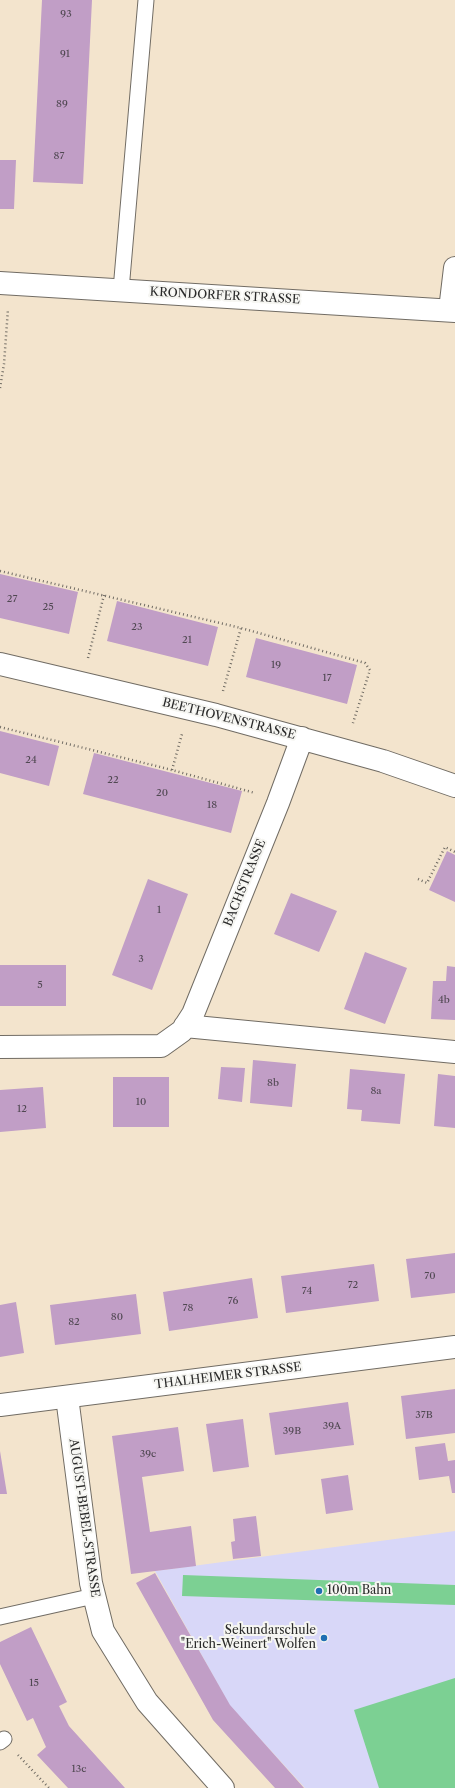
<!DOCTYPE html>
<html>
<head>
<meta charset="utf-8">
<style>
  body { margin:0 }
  canvas { display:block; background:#f3e4cd }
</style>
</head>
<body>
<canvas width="455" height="1788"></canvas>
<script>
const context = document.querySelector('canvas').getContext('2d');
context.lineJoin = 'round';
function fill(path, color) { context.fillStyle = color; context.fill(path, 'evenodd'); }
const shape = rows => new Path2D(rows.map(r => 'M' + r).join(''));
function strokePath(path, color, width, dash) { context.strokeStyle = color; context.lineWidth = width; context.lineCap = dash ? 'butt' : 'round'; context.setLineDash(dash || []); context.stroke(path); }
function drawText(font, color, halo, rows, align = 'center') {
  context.font = font + ' "Libre Caslon Text",serif'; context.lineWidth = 4; context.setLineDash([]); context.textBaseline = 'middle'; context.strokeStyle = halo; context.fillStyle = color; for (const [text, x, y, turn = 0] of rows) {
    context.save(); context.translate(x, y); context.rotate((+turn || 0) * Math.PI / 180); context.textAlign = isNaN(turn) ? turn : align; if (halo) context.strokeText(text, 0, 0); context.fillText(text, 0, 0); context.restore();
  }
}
const built = shape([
  [455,1531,455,1788,305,1788,230,1706,155,1571]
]);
const green = shape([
  [183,1575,455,1585,455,1605,182,1596],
  [455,1678,455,1788,379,1788,354,1710]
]);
const building = shape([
  [42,0,92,0,83,184,33,182],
  [0,160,16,160,14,209,0,209],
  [0,574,78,592,69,634,0,618],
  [117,601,218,627,208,666,107,641],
  [256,638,357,665,347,704,246,677],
  [0,731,59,746,49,786,0,773],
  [94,753,242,791,231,833,83,794],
  [447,851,455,855,455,902,429,890],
  [148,879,188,894,152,990,112,975],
  [291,893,337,911,319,952,274,934],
  [365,952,407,968,385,1024,344,1009],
  [0,965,66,965,66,1006,0,1006],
  [447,966,455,967,455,1020,431,1019,433,981,446,981],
  [253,1060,296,1064,292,1107,250,1103],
  [221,1067,245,1068,242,1102,218,1099],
  [350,1069,405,1074,400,1124,361,1121,362,1110,347,1109],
  [438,1074,455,1076,455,1128,434,1126],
  [113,1077,169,1077,169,1127,113,1127],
  [43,1087,46,1128,0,1132,0,1090],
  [455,1253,455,1293,411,1298,406,1259],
  [374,1264,379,1301,286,1313,281,1276],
  [252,1278,258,1318,169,1331,163,1292],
  [136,1294,141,1334,55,1345,50,1305],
  [16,1302,24,1353,0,1357,0,1305],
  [455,1389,455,1433,406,1439,401,1396],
  [348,1402,354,1445,275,1455,269,1413],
  [243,1419,249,1467,213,1472,206,1424],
  [178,1427,184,1471,142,1477,150,1532,191,1526,196,1566,131,1574,112,1436],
  [445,1443,448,1461,455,1460,455,1493,452,1493,449,1476,419,1480,415,1447],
  [0,1451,7,1494,0,1494],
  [348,1475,353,1510,326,1514,321,1479],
  [256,1516,261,1556,233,1559,231,1542,235,1541,233,1519],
  [155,1573,230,1705,304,1788,275,1788,213,1720,136,1583],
  [31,1627,67,1702,59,1706,69,1726,125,1788,68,1788,37,1755,46,1747,33,1718,27,1721,0,1664,0,1642]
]);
const path = shape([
  [0,388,4,364,8,309],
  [0,571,241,628,365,663,370,670,352,726],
  [88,658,104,595],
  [223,691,241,628],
  [0,727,172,770,255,793],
  [172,770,182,734],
  [418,879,427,883,445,847,455,852],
  [18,1755,49,1788]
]);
const service = shape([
  [121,290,146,0],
  [0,1617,94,1596],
  [0,1742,4,1739]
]);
const minor = shape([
  [0,283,455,311],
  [450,310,455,268],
  [0,664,216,715,383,761,455,786],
  [185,1026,455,1052],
  [0,1047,161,1046,182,1031,193,1014,278,803,302,738],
  [67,1397,91,1583,103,1631,147,1702,223,1788]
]);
const tertiary = shape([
  [0,1405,455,1347]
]);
const markers = [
  [319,1591,4,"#1f6fb2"],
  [324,1638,4,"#1f6fb2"]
];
const numberNames = [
  ["93",66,14],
  ["91",65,54],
  ["89",62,104],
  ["87",59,156],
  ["27",12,599],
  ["25",48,607],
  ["23",137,627],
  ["21",187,640],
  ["19",276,665],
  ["17",327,678],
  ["24",31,760],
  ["22",113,780],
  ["20",162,793],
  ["18",212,805],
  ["1",159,910],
  ["3",141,959],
  ["5",40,985],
  ["4b",444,1000],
  ["8b",273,1083],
  ["8a",376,1091],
  ["10",141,1102],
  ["12",22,1109],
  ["70",430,1276],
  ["72",353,1285],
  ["74",307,1291],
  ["76",233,1301],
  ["78",188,1308],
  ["80",117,1317],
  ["82",74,1322],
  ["37B",424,1415],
  ["39A",332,1426],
  ["39B",292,1431],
  ["39c",148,1454],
  ["15",34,1683],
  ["13c",79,1769]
];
const streetNames = [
  ["KRONDORFER STRASSE",225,296,3],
  ["BEETHOVENSTRASSE",229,719,14],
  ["BACHSTRASSE",245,883,-68],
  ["THALHEIMER STRASSE",228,1376,-7],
  ["AUGUST-BEBEL-STRASSE",84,1518,82]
];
const poiNames = [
  ["100m Bahn",327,1591],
  ["Sekundarschule",316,1631,"right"],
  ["\"Erich-Weinert\" Wolfen",316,1645,"right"]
];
fill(built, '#d8d7f8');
fill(green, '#7cd093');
fill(building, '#c19ec6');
strokePath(service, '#716c64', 17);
strokePath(minor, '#716c64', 24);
strokePath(tertiary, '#716c64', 24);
strokePath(path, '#716c64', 2.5, [1, 3]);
strokePath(service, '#fff', 15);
strokePath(minor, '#fff', 22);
strokePath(tertiary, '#fff', 22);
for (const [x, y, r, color] of markers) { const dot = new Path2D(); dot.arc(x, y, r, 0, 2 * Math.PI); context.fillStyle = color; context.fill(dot); strokePath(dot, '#f6f6f2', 1.5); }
drawText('10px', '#504852', null, numberNames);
drawText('12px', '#2b2b2b', '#f6f6f2', streetNames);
drawText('12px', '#2b2b2b', '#f6f6f2', poiNames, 'left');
</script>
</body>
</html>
